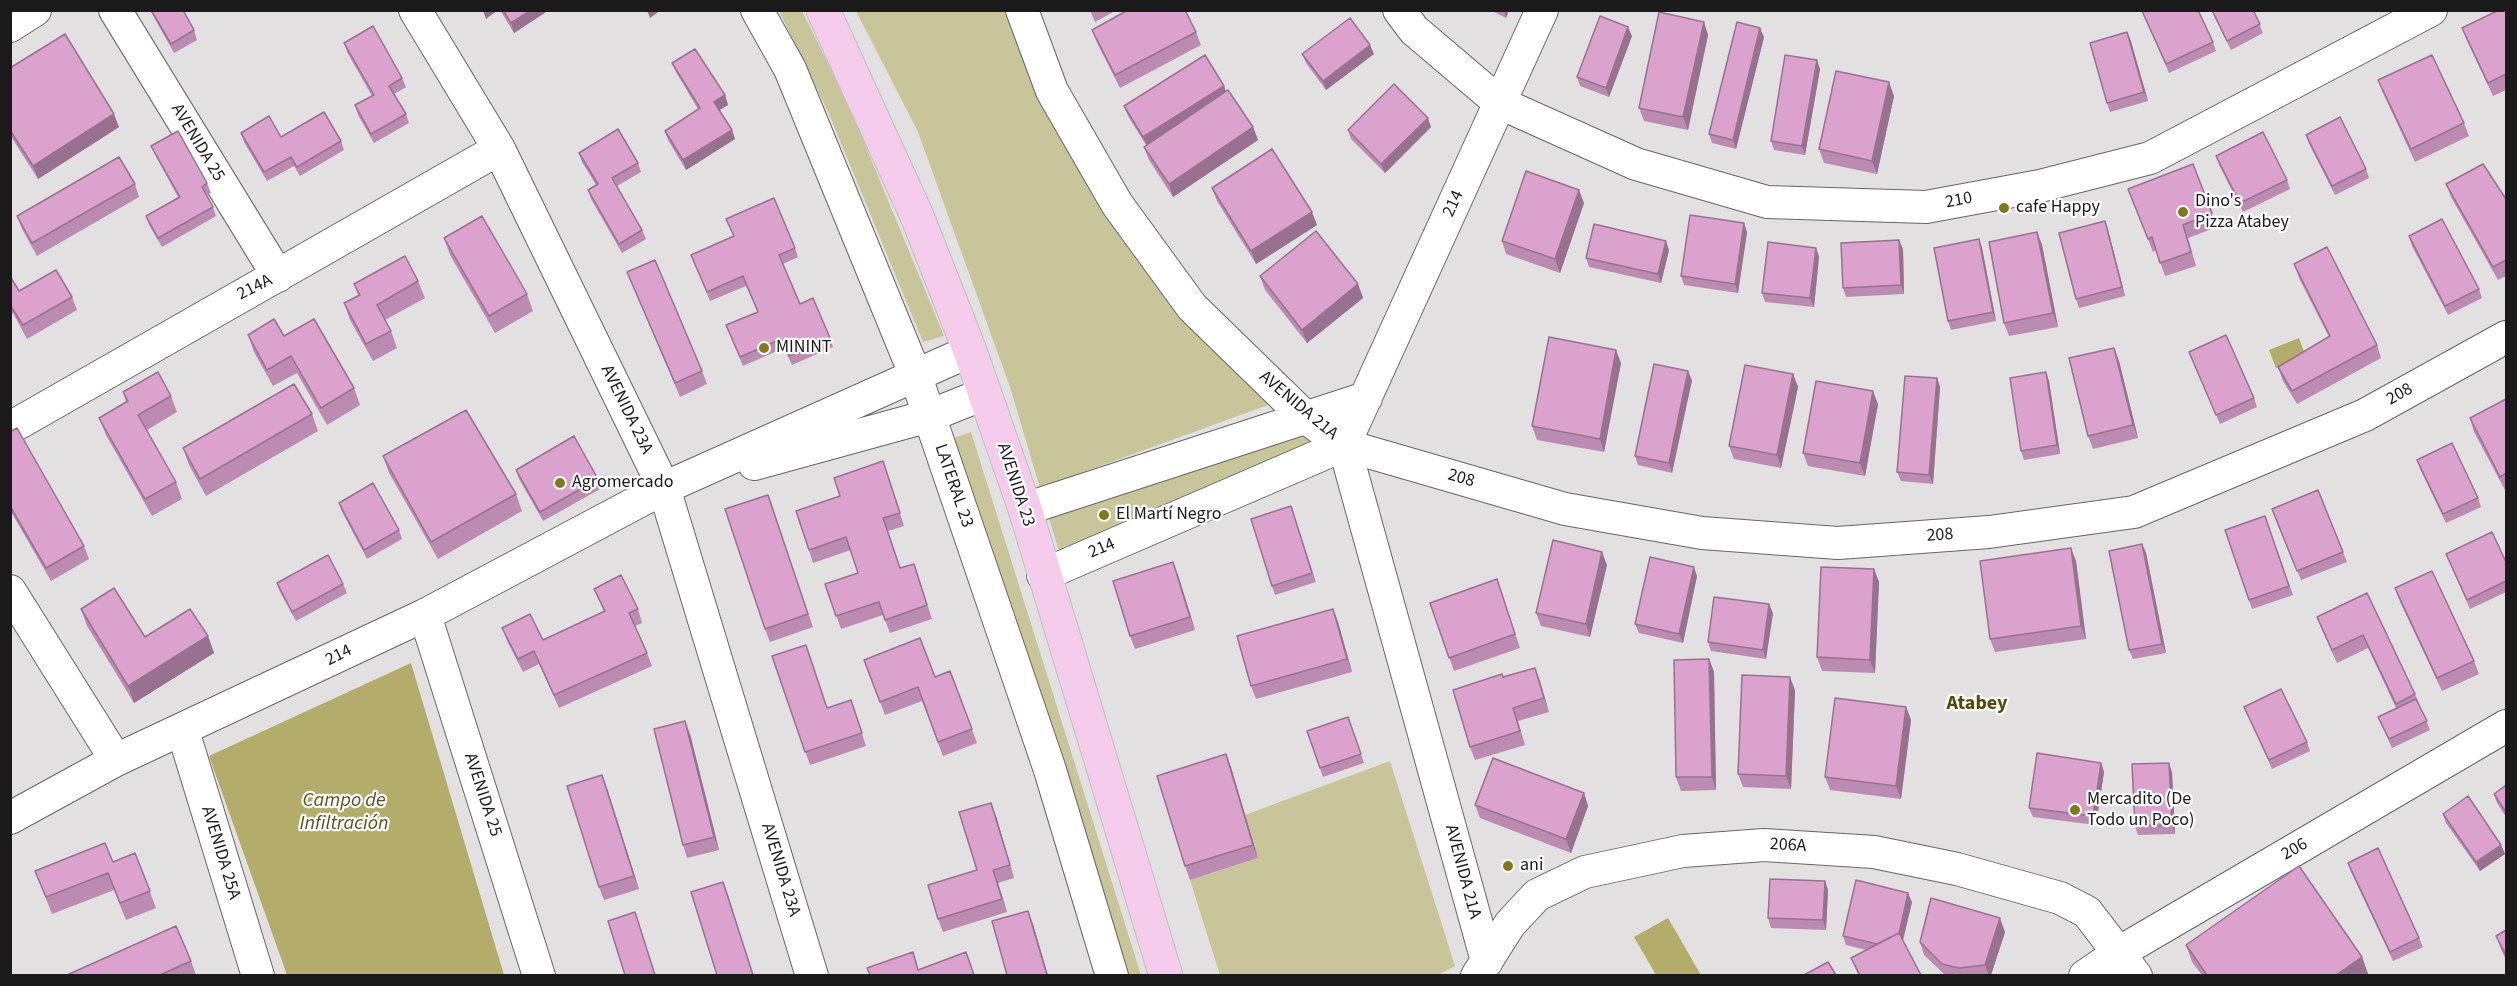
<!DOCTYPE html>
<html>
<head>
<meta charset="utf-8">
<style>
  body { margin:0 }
  #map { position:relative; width:2517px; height:986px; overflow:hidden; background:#e3e0e2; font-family:"Source Sans 3",sans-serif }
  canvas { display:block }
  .frame { position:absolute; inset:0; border:12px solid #1b1a1b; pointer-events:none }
</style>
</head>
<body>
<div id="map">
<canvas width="2517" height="986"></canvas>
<div class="frame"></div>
</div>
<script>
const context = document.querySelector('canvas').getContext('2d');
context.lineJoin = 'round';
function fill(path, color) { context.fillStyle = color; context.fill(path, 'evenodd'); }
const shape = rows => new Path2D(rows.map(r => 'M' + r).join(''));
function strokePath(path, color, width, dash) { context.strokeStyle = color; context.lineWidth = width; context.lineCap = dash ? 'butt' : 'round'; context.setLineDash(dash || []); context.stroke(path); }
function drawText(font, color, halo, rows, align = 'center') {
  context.font = font + ' "Source Sans 3",sans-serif'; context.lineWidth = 4.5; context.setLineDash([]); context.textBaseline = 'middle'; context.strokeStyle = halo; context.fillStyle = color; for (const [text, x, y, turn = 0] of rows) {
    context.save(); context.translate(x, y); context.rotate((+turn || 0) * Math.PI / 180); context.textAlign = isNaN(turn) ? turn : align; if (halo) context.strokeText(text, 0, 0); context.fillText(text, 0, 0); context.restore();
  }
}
const green = shape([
  [779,11,802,11,850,108,944,336,923,342,829,114],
  [856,11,1009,11,1108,213,1268,405,1040,488,1010,387,918,132],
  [1305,430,1323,446,1060,555,1048,515],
  [971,432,1141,975,1123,975,954,438],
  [1390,761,1455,966,1436,976,1220,975,1190,880,1258,858,1245,815]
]);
const water = shape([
  [2299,338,2306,357,2276,368,2269,350],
  [411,663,504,975,287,975,209,756],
  [1668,918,1701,975,1656,975,1634,937]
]);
const minor = shape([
  [115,10,278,276],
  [415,10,499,149,664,488,812,976],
  [757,10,790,69,915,374,1050,770,1112,976],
  [1022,10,1052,91,1117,204,1192,307,1306,418,1344,445,1565,509,1702,533,1838,543,1989,532,2134,512,2365,415,2506,337],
  [1399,10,1414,30,1500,103,1636,164,1767,202,1926,207,2040,186,2150,158,2431,10],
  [10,26,35,10],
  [10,428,499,149],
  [1344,445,1487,961],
  [754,464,929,416,984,394],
  [1025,509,1366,398],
  [1043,575,1344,445,1542,10],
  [10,591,116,760],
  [425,615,539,976],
  [183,731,258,976],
  [10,818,116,760,425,615,664,488,970,351],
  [1477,976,1510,924,1537,895,1585,872,1683,851,1764,845,1874,852,1957,869,2060,898,2087,912,2136,976],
  [2085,976,2120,952,2506,726]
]);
const major = shape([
  [823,10,917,216,970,351,1025,509,1166,976]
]);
const wall = shape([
  [150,10,183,10,194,30,197,40,174,53],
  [500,10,549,10,514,33],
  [1090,10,1117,10,1095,22],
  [1490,10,1509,10,1506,18],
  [2211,10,2253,10,2263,33,2231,50],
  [2506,10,2506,90,2493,96,2467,41,2462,28],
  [2142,11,2213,42,2216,51,2169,73],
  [1092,30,1196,32,1201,45,1120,88,1097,43],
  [2127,32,2148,101,2110,112,2107,103],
  [1708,35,1688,130,1644,121,1639,108],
  [1632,36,1609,97,1580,86,1577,77],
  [1764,37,1736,149,1712,143,1709,134],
  [344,43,402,78,406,87,394,94,406,114,409,123,374,143,358,115,355,105,372,96,347,52],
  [1302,54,1374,54,1326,90,1306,63],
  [1817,60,1820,69,1805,155,1774,150,1771,141],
  [672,63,725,95,728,105,719,110,732,130,735,139,686,170,668,140,665,131,698,109,676,72],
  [10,68,119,127,38,179,10,135],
  [2378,80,2464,123,2469,136,2415,162,2383,93],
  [1224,86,1226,91,1253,127,1258,140,1173,197,1149,160,1144,147,1146,145,1128,116,1124,106],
  [1894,96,1877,174,1824,163,1819,149],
  [1431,127,1385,173,1351,139,1348,130],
  [241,133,341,141,344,150,300,176,294,166,267,181,244,142],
  [2306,135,2366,169,2369,178,2335,195,2309,144],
  [151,146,207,183,211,193,207,195,213,207,216,216,162,247,149,225,146,216,178,197,155,155],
  [579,153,638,163,641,172,617,186,642,230,646,239,622,253,591,199,588,190,596,185,582,162],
  [2216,156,2287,180,2290,189,2243,212,2219,165],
  [2193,164,2217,227,2188,238,2196,266,2165,276,2156,250,2153,252,2128,189],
  [135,184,139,197,37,256,22,229,17,216],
  [2446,184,2506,199,2506,276,2498,280,2451,197],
  [1212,188,1317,225,1256,264,1217,201],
  [1584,203,1560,273,1506,254,1502,241],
  [2108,230,2125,296,2079,308,2076,299],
  [1747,232,1738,293,1684,285,1681,276],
  [2037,232,2042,245,2058,327,2009,336,2004,323],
  [2409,236,2479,289,2482,298,2448,315,2412,246],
  [444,238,527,294,533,311,495,333,450,255],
  [1979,239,1982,248,1996,321,1951,330,1948,321],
  [795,248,798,257,783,264,800,304,830,338,833,347,792,365,784,348,743,366,726,325,758,312,746,286,710,301,691,255],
  [1816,248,1819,257,1814,307,1765,302,1762,293],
  [1903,249,1904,294,1846,297,1843,288],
  [1669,250,1661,283,1589,267,1586,258],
  [2294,264,2377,345,2381,358,2297,404,2283,381,2278,367,2329,337,2299,278],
  [627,272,702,371,707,384,680,397],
  [10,276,19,291,72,297,77,310,27,339,13,313,10,315],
  [1260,276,1358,284,1363,298,1307,343,1265,290],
  [418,281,425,298,385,320,391,331,397,348,373,361,350,320,344,303,358,295,354,284],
  [248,335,284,336,354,388,360,405,327,425,297,373,273,386,254,352],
  [2189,352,2254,398,2257,407,2220,424],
  [2119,361,2138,438,2093,449,2088,436],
  [1621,363,1604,452,1537,440,1532,426],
  [1793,374,1798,387,1781,468,1734,459,1729,446],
  [1937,378,1940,387,1933,484,1901,481,1897,472],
  [1692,380,1672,473,1638,465,1635,456],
  [2049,381,2060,454,2024,460,2021,451],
  [123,392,171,396,177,412,147,430,176,482,182,499,152,516,106,435,99,418,126,402],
  [2506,399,2506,489,2505,490,2474,432,2470,418],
  [1878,404,1865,476,1808,466,1803,453],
  [312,414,318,431,206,496,189,465,183,448],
  [10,432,84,546,89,559,51,581,10,510],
  [383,456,516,494,522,511,438,559,389,473],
  [2417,460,2478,498,2481,507,2446,523,2420,469],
  [516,470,598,479,602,488,543,521,519,479],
  [888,475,904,526,888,531,900,568,914,564,932,619,890,633,883,615,841,629,825,584,858,573,851,550,813,563,809,550,840,496],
  [768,495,813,627,770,642,765,629],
  [339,503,399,530,402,539,367,559,342,512],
  [1294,515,1316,582,1275,595,1272,586],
  [2265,516,2293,595,2252,609,2225,530],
  [2275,518,2343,552,2347,562,2301,580],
  [2142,544,2146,553,2166,653,2133,659,2129,650],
  [2446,554,2506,562,2506,592,2470,609],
  [2076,561,2086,639,1995,652,1990,639],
  [1607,565,1590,637,1541,626,1536,613],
  [1874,569,1879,582,1875,673,1822,671,1817,657],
  [1178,575,1195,630,1135,649,1130,636],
  [1697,576,1683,643,1639,633,1635,624],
  [1497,579,1520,648,1454,671,1430,603],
  [277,583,343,584,347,593,296,621,280,592],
  [2395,588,2474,661,2479,674,2442,691,2400,602],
  [594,589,638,609,642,623,635,626,647,653,652,666,559,708,539,664,523,672,507,641,502,628,543,640,604,612],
  [2367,593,2415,694,2430,730,2392,748,2378,717,2396,708,2368,648,2337,663,2322,630,2317,617],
  [81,609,145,637,208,636,214,653,134,703,87,626],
  [1333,609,1338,622,1352,672,1256,699,1251,686],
  [1773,613,1766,659,1711,651,1708,642],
  [772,656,827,708,851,700,866,746,810,765],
  [1709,659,1714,672,1716,790,1681,791,1676,777],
  [864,660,935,677,950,671,977,743,943,756,922,701,885,715],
  [1535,668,1549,712,1518,721,1525,745,1475,760,1470,747,1503,677],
  [1795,690,1791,789,1743,787,1738,774],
  [1906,707,1911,720,1901,799,1830,790,1825,777],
  [2244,707,2307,742,2310,751,2272,769],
  [1348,717,1364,763,1323,777,1307,731],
  [690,734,719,850,687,858,683,845],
  [1226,754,1258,858,1190,880,1185,866],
  [2101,763,2104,772,2096,825,2033,817,2029,808],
  [2172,772,2175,834,2138,835,2135,826],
  [602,775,639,889,604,900,599,887],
  [2506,785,2506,817,2497,803,2494,794],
  [1584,793,1588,806,1571,853,1480,818,1475,805],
  [2443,814,2501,845,2505,854,2480,871,2446,823],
  [996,816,1014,878,998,883,1007,912,943,932,938,919,977,870],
  [135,853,156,908,126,920,114,890,52,914,35,871,113,862],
  [2348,863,2419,938,2423,947,2393,961,2351,872],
  [1825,881,1828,890,1826,930,1771,928,1768,918],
  [1912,902,1903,941,1921,975,1858,975,1851,958,1866,950,1846,945,1843,936],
  [2506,930,2506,960,2501,949,2496,936],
  [2005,932,1991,975,1945,975,1924,955,1920,942],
  [2186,945,2362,957,2368,974,2366,975,2202,975,2192,962],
  [191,961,196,975,67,975]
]);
const shadedWall = shape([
  [483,10,498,10,486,19],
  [531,10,549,10,514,33,511,23],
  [647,10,661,10,650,18],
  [1504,10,1509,10,1506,18],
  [1704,22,1708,35,1688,130,1683,117],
  [1628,27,1632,36,1609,97,1606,88],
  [1760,28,1764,37,1736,149,1733,140],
  [2127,32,2131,41,2148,101,2144,92],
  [1370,45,1374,54,1326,90,1323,81],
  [1817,60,1820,69,1805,155,1802,146],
  [1889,82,1894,96,1877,174,1872,161],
  [1224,86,1227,95,1147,146,1143,137],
  [725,95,728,105,718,111,714,102],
  [114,114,119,127,38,179,33,166],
  [1428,118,1431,127,1385,173,1381,164],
  [1253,127,1258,140,1173,197,1169,184],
  [732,130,735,139,686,170,683,160],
  [1579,190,1584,203,1560,273,1555,259],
  [1312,212,1317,225,1256,264,1251,251],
  [2105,221,2108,230,2125,296,2122,287],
  [1744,223,1747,232,1738,293,1735,284],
  [2037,232,2042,245,2058,327,2053,313],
  [1979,239,1982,248,1996,321,1993,312],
  [1899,240,1903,249,1904,294,1901,285],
  [1666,241,1669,250,1661,283,1658,274],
  [1816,248,1819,257,1814,307,1810,298],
  [1358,284,1363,298,1307,343,1302,330],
  [2114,348,2119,361,2138,438,2133,425],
  [1616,350,1621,363,1604,452,1600,439],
  [1688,371,1692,380,1672,473,1669,463],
  [2046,372,2049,381,2060,454,2057,445],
  [1793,374,1798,387,1781,468,1777,455],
  [1937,378,1940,387,1933,484,1929,475],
  [1873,391,1878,404,1865,476,1860,463],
  [2142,544,2146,553,2166,653,2162,644],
  [2071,548,2076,561,2086,639,2081,626],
  [1602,552,1607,565,1590,637,1586,624],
  [1173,562,1178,575,1195,630,1190,617],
  [1694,567,1697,576,1683,643,1679,634],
  [1874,569,1879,582,1875,673,1870,660],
  [1769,604,1773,613,1766,659,1763,650],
  [1333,609,1338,622,1352,672,1347,659],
  [208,636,214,653,134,703,128,686],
  [1709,659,1714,672,1716,790,1712,777],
  [1535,668,1540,681,1549,712,1544,698],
  [1790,677,1795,690,1791,789,1786,776],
  [1906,707,1911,720,1901,799,1896,786],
  [685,721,690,734,719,850,714,837],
  [1226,754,1231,767,1258,858,1253,845],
  [2101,763,2104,772,2096,825,2093,816],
  [2169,763,2172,772,2175,834,2172,825],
  [602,775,607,788,639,889,634,876],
  [1584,793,1588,806,1571,853,1566,839],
  [991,803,996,816,1014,878,1010,865],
  [2501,845,2505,854,2480,871,2476,862],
  [993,870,998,883,1007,912,1002,899],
  [1825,881,1828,890,1826,930,1823,920],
  [723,882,728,895,753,975],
  [1908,893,1912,902,1901,947,1898,938],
  [1028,911,1033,924,1048,975,1047,975],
  [2000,918,2005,932,1991,975,1989,975,1985,965],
  [2362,957,2368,974,2366,975,2336,975]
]);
const building = shape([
  [151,10,183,10,194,30,171,44,151,10],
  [503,10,531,10,511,23,503,10],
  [1128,10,1185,10,1196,32,1115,75,1092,30,1128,10],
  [2144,10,2198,10,2213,42,2166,64,2142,11,2144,10],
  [2212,10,2253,10,2260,24,2227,41,2212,10],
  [2499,10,2506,10,2506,74,2488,83,2462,28,2499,10],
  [1659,12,1704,22,1683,117,1639,108,1659,12],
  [1600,16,1628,27,1606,88,1577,77,1600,16],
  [1350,18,1370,45,1323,81,1302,54,1350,18],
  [1737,22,1760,28,1733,140,1709,134,1737,22],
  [373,26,402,78,389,86,406,114,371,134,355,105,374,95,344,43,373,26],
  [2127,32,2144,92,2107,103,2090,43,2127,32],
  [65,34,114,114,33,166,10,130,10,68,65,34],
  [695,49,725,95,714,102,732,130,683,160,665,131,700,108,672,63,695,49],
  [1205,55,1224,86,1143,137,1124,106,1205,55],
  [1785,55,1817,60,1802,146,1771,141,1785,55],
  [2432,55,2464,123,2411,149,2378,80,2432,55],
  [1836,71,1889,82,1872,161,1819,149,1836,71],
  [1394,84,1428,118,1381,164,1348,130,1394,84],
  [1228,90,1253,127,1169,184,1144,147,1228,90],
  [324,112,341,141,297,167,291,157,264,172,241,133,269,116,281,137,324,112],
  [2340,117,2366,169,2332,186,2306,135,2340,117],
  [618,129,638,163,612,178,642,230,619,244,588,190,598,184,579,153,618,129],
  [178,131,207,183,202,187,213,207,158,238,146,216,180,197,151,146,178,131],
  [2263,132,2287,180,2240,203,2216,156,2263,132],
  [1272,149,1312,212,1251,251,1212,188,1272,149],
  [119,157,135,184,32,243,17,216,119,157],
  [2193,164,2212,213,2183,225,2191,252,2160,263,2152,237,2148,239,2128,189,2193,164],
  [2483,164,2506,199,2506,260,2493,267,2446,184,2483,164],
  [1526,171,1579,190,1555,259,1502,241,1526,171],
  [774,198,795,248,779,255,800,304,813,298,830,338,789,356,781,339,740,357,726,325,758,312,743,276,707,292,691,255,734,236,726,219,774,198],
  [1690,215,1744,223,1735,284,1681,276,1690,215],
  [482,216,527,294,489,316,444,238,482,216],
  [2442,219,2479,289,2445,306,2409,236,2442,219],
  [2105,221,2122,287,2076,299,2059,233,2105,221],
  [1594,224,1666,241,1658,274,1586,258,1594,224],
  [1316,231,1358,284,1302,330,1260,276,1316,231],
  [2037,232,2053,313,2004,323,1989,242,2037,232],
  [1979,239,1993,312,1948,321,1934,248,1979,239],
  [1899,240,1901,285,1843,288,1841,243,1899,240],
  [1768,242,1816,248,1810,298,1762,293,1768,242],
  [2327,247,2377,345,2292,391,2278,367,2330,336,2294,264,2327,247],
  [405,256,418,281,377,305,391,331,366,344,344,303,360,295,354,284,405,256],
  [655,260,702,371,675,383,627,272,655,260],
  [56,270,72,297,23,325,10,305,10,276,19,291,56,270],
  [274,319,284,336,314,319,354,388,321,408,291,356,267,370,248,335,274,319],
  [2226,335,2254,398,2216,415,2189,352,2226,335],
  [1549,337,1616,350,1600,439,1532,426,1549,337],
  [2114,348,2133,425,2088,436,2069,358,2114,348],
  [1654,364,1688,371,1669,463,1635,456,1654,364],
  [1745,365,1793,374,1777,455,1729,446,1745,365],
  [158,372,171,396,138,415,176,482,145,499,99,418,128,401,123,392,158,372],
  [2046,372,2057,445,2021,451,2010,378,2046,372],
  [1905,376,1937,378,1929,475,1897,472,1905,376],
  [1816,381,1873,391,1860,463,1803,453,1816,381],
  [294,384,312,414,200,479,183,448,294,384],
  [2506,399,2506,473,2500,477,2470,418,2506,399],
  [466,410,516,494,431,542,383,456,466,410],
  [17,428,84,546,46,568,10,506,10,432,17,428],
  [574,436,598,479,540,512,516,470,574,436],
  [2452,443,2478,498,2443,514,2417,460,2452,443],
  [883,461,900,513,883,518,900,568,914,564,927,605,885,620,879,602,836,616,825,584,858,573,846,537,809,550,796,511,840,496,834,478,883,461],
  [373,483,399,530,364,550,339,503,373,483],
  [2318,490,2343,552,2297,571,2272,509,2318,490],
  [768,495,808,614,765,629,725,509,768,495],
  [1291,506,1312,573,1272,586,1251,519,1291,506],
  [2265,516,2289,586,2249,600,2225,530,2265,516],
  [2492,532,2506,562,2506,581,2467,600,2446,554,2492,532],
  [1553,540,1602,552,1586,624,1536,613,1553,540],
  [2142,544,2162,644,2129,650,2109,551,2142,544],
  [2071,548,2081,626,1990,639,1980,561,2071,548],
  [328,555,343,584,292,612,277,583,328,555],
  [1650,557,1694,567,1679,634,1635,624,1650,557],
  [1173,562,1190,617,1130,636,1113,581,1173,562],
  [1821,567,1874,569,1870,660,1817,657,1821,567],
  [2432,571,2474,661,2437,678,2395,588,2432,571],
  [621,575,638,609,629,613,647,653,554,695,534,651,518,659,502,628,530,614,543,640,605,611,594,589,621,575],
  [1497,579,1515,634,1449,658,1430,603,1497,579],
  [114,588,145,637,190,609,208,636,128,686,81,609,114,588],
  [2367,593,2415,694,2396,704,2363,635,2332,650,2317,617,2367,593],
  [1714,597,1769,604,1763,650,1708,642,1714,597],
  [1333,609,1347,659,1251,686,1237,636,1333,609],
  [920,638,935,677,950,671,972,729,938,742,918,687,880,702,864,660,920,638],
  [806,645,827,708,851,700,862,733,805,752,772,656,806,645],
  [1709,659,1712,777,1676,777,1674,660,1709,659],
  [1535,668,1544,698,1513,708,1520,731,1470,747,1453,690,1502,674,1503,677,1535,668],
  [1742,675,1790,677,1786,776,1738,774,1742,675],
  [2281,689,2307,742,2269,760,2244,707,2281,689],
  [1835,698,1906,707,1896,786,1825,777,1835,698],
  [2416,699,2427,721,2389,739,2378,717,2416,699],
  [1348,717,1361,754,1320,768,1307,731,1348,717],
  [685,721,714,837,683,845,654,729,685,721],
  [2037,753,2101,763,2093,816,2029,808,2037,753],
  [1226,754,1253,845,1185,866,1157,776,1226,754],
  [1493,758,1584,793,1566,839,1475,805,1493,758],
  [2169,763,2172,825,2135,826,2132,764,2169,763],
  [602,775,634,876,599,887,567,786,602,775],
  [2506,785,2506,812,2494,794,2506,785],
  [2468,796,2501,845,2476,862,2443,814,2468,796],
  [991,803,1010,865,993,870,1002,899,938,919,928,885,977,870,959,812,991,803],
  [105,843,113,862,135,853,150,891,120,903,108,873,46,897,35,871,105,843],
  [2378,848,2419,938,2390,952,2348,863,2378,848],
  [2299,866,2362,957,2336,975,2207,975,2186,945,2299,866],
  [1770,879,1825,881,1823,920,1768,918,1770,879],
  [1856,880,1908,893,1899,934,1899,933,1877,944,1843,936,1856,880],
  [723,882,753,975,717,975,691,892,723,882],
  [1931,898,2000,918,1985,965,1959,968,1942,964,1920,942,1931,898],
  [1028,911,1047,975,1007,975,992,921,1028,911],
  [635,912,655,975,625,975,608,921,635,912],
  [176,926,191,961,160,975,67,975,176,926],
  [2506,930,2506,955,2496,936,2506,930],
  [1899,933,1921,975,1860,975,1851,958,1899,933],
  [913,952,918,970,966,952,974,975,870,975,867,968,913,952],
  [1828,962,1836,975,1804,975,1828,962]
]);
const markers = [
  [2004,208,6,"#82781d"],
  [2183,212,6,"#82781d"],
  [764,348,6,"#82781d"],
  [560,483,6,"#82781d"],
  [1104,515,6,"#82781d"],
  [2075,810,6,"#82781d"],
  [1508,866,6,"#82781d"]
];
const streetNames = [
  ["AVENIDA 25",197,143,59],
  ["210",1959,201,-11],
  ["214",1454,204,-66],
  ["214A",255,288,-27],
  ["208",2400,395,-29],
  ["AVENIDA 21A",1298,406,40],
  ["AVENIDA 23A",626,410,64],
  ["208",1461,479,16],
  ["AVENIDA 23",1015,485,72],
  ["LATERAL 23",953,486,71],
  ["208",1940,536,-4],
  ["214",1102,549,-23],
  ["214",339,656,-26],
  ["AVENIDA 25",482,795,72],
  ["206A",1788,846,3],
  ["206",2295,850,-30],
  ["AVENIDA 25A",220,853,73],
  ["AVENIDA 23A",780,870,73],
  ["AVENIDA 21A",1462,872,75]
];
const poiNames = [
  ["Dino's",2195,202],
  ["Pizza Atabey",2195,223],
  ["cafe Happy",2016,208],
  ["MININT",776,348],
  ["Agromercado",572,483],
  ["El Martí Negro",1116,515],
  ["Mercadito (De",2087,800],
  ["Todo un Poco)",2087,821],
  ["ani",1520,866]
];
const neighbourhoodNames = [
  ["Atabey",1977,705]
];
const waterNames = [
  ["Campo de",344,802],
  ["Infiltración",344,825]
];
fill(green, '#c9c59b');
fill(water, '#b3ac6a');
strokePath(minor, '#686567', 34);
strokePath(major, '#bfbfbf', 35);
strokePath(minor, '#fff', 32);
strokePath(major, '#f5ccec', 33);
fill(wall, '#bc8bb1');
fill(shadedWall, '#997190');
fill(building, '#dba2ce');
strokePath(building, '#997190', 1.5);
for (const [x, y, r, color] of markers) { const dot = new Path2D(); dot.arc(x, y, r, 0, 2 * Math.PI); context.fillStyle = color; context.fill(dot); strokePath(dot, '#fff', 2); }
drawText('18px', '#1b1a1b', '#fff', streetNames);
drawText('18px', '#1b1a1b', '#fff', poiNames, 'left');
drawText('bold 20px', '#524b0b', '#fff', neighbourhoodNames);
drawText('italic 20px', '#57511f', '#fff', waterNames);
</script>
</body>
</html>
